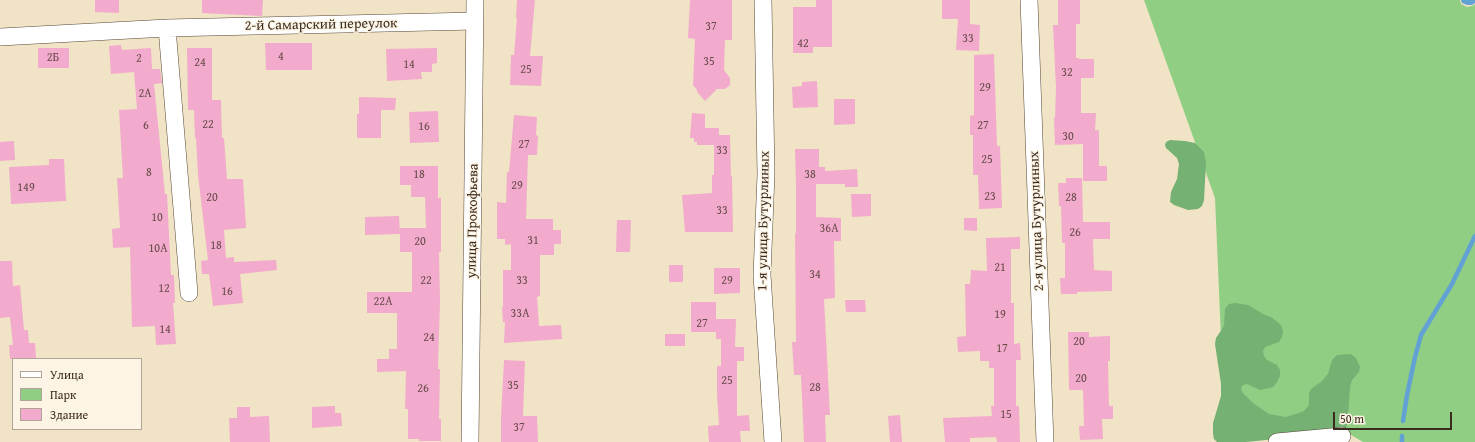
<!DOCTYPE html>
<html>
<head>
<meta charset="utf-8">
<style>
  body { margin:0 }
  #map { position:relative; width:1475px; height:442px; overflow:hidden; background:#f1e3c5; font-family:"Gentium Book Plus",serif }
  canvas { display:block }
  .legend { position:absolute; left:12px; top:358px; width:130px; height:72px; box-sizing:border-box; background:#fcf5e5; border:1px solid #afa495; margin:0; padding:5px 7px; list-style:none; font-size:12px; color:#3b2a1e }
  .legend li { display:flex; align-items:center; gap:8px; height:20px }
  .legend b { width:20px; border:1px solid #afa495 }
  .scale { position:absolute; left:1333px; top:412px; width:119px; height:18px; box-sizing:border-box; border:2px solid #3b2a1e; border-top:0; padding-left:5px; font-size:12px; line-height:14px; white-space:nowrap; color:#3b2a1e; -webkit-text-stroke:3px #fcf5e5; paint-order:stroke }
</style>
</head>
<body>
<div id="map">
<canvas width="1475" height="442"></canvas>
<ul class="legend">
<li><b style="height:5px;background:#fff"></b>Улица</li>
<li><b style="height:11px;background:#90ce84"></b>Парк</li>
<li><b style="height:11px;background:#f2abcc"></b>Здание</li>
</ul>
<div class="scale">50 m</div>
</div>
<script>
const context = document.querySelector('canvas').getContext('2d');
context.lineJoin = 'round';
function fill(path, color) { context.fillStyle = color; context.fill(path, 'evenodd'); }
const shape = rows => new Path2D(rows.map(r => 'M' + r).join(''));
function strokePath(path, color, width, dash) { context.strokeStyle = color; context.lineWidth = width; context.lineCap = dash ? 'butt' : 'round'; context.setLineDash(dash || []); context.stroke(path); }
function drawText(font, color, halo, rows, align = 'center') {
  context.font = font + ' "Gentium Book Plus",serif'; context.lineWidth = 3; context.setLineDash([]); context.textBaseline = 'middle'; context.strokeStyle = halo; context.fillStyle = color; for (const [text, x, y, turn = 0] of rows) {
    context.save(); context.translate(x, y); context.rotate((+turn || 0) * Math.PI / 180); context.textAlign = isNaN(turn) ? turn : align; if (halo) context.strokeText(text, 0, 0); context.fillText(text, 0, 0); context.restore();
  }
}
const green = shape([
  [1144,0,1460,0,1461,4,1467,7,1472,6,1475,4,1475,442,1363,442,1339,428,1225,430,1215,198]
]);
const forest = shape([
  [1170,140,1185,141,1195,143,1204,152,1206,163,1204,200,1202,206,1198,209,1188,210,1174,205,1170,202,1171,192,1177,179,1179,164,1177,158,1166,148,1165,145,1166,142],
  [1235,303,1248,305,1263,314,1271,317,1281,325,1283,331,1282,337,1279,342,1265,347,1263,351,1264,356,1267,360,1277,365,1280,370,1280,376,1277,382,1273,387,1265,389,1260,390,1247,384,1243,385,1241,388,1242,392,1253,403,1269,414,1286,417,1299,413,1304,411,1309,405,1309,394,1311,389,1322,381,1328,374,1332,360,1337,355,1351,354,1356,358,1360,367,1359,372,1352,380,1350,387,1348,418,1347,426,1344,430,1337,433,1246,442,1217,442,1214,439,1213,434,1213,423,1221,396,1221,384,1215,344,1216,338,1224,326,1225,309,1229,304]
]);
const water = shape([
  [1461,0,1475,0,1475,3,1472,5,1467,5,1462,3]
]);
const stream = shape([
  [1403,421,1407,395,1415,357,1421,335,1452,284,1475,236],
  [1402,442,1402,436]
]);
const building = shape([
  [95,0,119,0,119,13,95,12],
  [202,0,263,0,262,16,202,13],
  [517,0,535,0,530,56,543,56,541,86,510,85,511,55,514,55,517,18,516,18],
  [690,0,732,0,732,40,725,40,724,70,730,78,730,85,725,89,717,89,705,101,697,92,697,90,693,85,695,39,688,38],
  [816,0,832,0,832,47,813,47,813,53,793,53,793,7,816,7],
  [942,0,970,0,970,24,980,25,979,51,956,50,958,19,942,19],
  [1058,0,1080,0,1080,24,1076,24,1076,58,1079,58,1079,59,1094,59,1094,78,1081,78,1081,113,1096,113,1095,130,1099,130,1099,166,1107,166,1107,181,1083,181,1083,144,1055,145,1054,118,1055,118,1056,88,1053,25,1058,25],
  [265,43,312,43,312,70,266,70],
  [121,45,122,50,151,48,152,69,160,69,162,83,154,84,165,194,167,194,171,275,174,275,175,303,173,303,176,344,156,345,155,326,132,327,130,247,113,248,112,229,120,228,117,178,123,178,119,110,137,109,134,72,111,74,109,46],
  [38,48,69,48,69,68,38,68],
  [187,48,212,48,212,100,221,100,222,138,224,138,227,179,243,179,246,228,224,230,226,258,234,257,234,262,276,260,277,270,240,274,243,303,213,306,209,274,202,274,201,261,208,260,198,175,196,138,195,138,194,110,188,110],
  [437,48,437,63,432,64,432,72,421,72,422,79,387,81,386,49],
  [994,54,997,146,1000,146,1002,208,979,209,978,175,973,175,973,135,970,135,970,116,974,115,974,55],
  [817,81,818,107,793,108,792,87,802,86,802,82],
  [359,97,396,98,395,110,381,110,381,138,357,138,357,114,359,114],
  [834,99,855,99,855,124,834,125],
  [438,111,439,142,410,143,409,112],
  [692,113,705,114,705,128,719,128,719,135,730,135,731,176,732,176,733,232,685,232,682,195,712,193,712,175,714,175,714,145,697,145,697,142,694,142,694,138,690,138],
  [514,115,537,117,536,135,538,136,537,155,528,155,526,219,553,219,553,230,561,230,561,244,554,244,554,255,540,255,540,296,537,297,539,326,561,325,562,339,504,343,505,322,503,322,502,307,503,307,503,270,511,270,511,244,505,245,505,239,497,239,497,202,506,203,507,172,509,172],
  [14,141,15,160,0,161,0,142],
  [795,149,819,149,819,167,825,167,825,171,857,169,858,187,845,187,845,184,816,184,816,217,841,218,841,241,834,241,835,298,824,299,830,415,825,415,826,442,804,442,801,375,794,375,792,342,796,342,795,234,796,233,796,185],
  [49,159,64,159,66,201,11,204,9,167,49,165],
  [400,166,438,166,438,198,441,198,441,252,439,252,440,302,438,369,440,369,439,419,441,419,441,441,419,441,419,439,408,439,408,409,405,409,406,371,377,372,377,359,389,359,389,349,397,349,397,313,367,313,367,292,412,292,412,252,400,252,400,234,365,235,365,217,399,216,400,233,400,228,426,228,425,197,411,197,411,185,400,185],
  [1066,178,1082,178,1083,222,1110,222,1110,239,1093,239,1094,270,1112,271,1112,291,1077,292,1077,294,1061,294,1060,278,1065,278,1065,243,1062,243,1061,206,1059,206,1058,183,1066,183],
  [851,194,871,194,871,216,852,217],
  [964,218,977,218,977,231,964,230],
  [617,220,631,220,630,252,616,252],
  [1020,237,1020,249,1011,249,1011,303,1014,303,1014,344,1020,343,1021,360,1016,360,1016,406,1019,406,1020,442,997,442,996,437,970,438,970,442,945,442,943,418,992,416,991,406,994,406,994,368,989,368,989,361,980,361,980,351,958,352,957,337,966,336,965,284,970,284,971,270,987,271,986,238],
  [0,261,12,261,13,286,20,285,24,330,28,330,29,343,35,343,36,359,10,359,9,345,13,345,10,317,0,318],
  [669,265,683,265,683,282,669,282],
  [714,268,740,268,740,293,714,294],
  [845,300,865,300,866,312,846,312],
  [691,302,716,302,716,319,736,319,735,347,744,347,744,361,737,361,737,416,749,415,750,431,740,431,741,442,709,442,708,426,719,425,717,395,717,366,721,366,721,339,716,339,716,332,691,332],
  [1068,332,1089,332,1089,337,1110,336,1110,361,1108,361,1109,406,1113,406,1113,419,1102,419,1103,439,1080,440,1079,426,1084,426,1083,390,1069,390],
  [665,334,685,334,685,346,665,346],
  [504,360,525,361,523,416,537,416,538,442,501,442,501,417],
  [335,406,335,413,341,413,342,426,312,428,312,407],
  [237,407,250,407,250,417,269,416,270,442,230,442,229,418,237,418],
  [900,415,902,442,890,442,888,416]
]);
const street = shape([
  [763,0,766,174,762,275,773,442],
  [1029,0,1045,442],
  [167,28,189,293],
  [0,37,167,28,475,21],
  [470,442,475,0],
  [1277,442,1342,436]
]);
const numberNames = [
  ["37",711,27],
  ["33",968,39],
  ["42",803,44],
  ["4",281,57],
  ["2Б",53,58],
  ["2",139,59],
  ["35",709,62],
  ["24",200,63],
  ["14",409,65],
  ["25",526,70],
  ["32",1067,73],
  ["29",985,88],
  ["2А",145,94],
  ["22",208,125],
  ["6",146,126],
  ["27",983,126],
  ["16",424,127],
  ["30",1068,137],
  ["27",524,145],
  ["33",722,151],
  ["25",987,160],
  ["8",149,173],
  ["18",419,175],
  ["38",810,175],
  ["29",517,186],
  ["149",26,188],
  ["23",990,197],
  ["20",212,198],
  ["28",1071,198],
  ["33",722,211],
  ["10",157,218],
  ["36А",829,229],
  ["26",1075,233],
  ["31",533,241],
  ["20",420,242],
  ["18",216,246],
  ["10А",158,249],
  ["21",1000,268],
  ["34",815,275],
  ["22",426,281],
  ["33",522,281],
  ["29",727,281],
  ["12",164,289],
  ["16",227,292],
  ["22А",383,302],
  ["33А",520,314],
  ["19",1000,315],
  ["27",702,324],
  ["14",165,330],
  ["24",429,338],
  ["20",1079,342],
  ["17",1002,349],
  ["20",1081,379],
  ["25",727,381],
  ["35",513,386],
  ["28",815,388],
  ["26",423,389],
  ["15",1006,415],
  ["37",519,428]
];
const streetNames = [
  ["2-й Самарский переулок",321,25,-1],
  ["улица Прокофьева",473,221,-89],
  ["1-я улица Бутурлиных",764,221,-89],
  ["2-я улица Бутурлиных",1037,221,-92]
];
fill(green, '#90ce84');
fill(forest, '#74b172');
fill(water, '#61a1d4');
strokePath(stream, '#61a1d4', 4.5);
fill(building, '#f2abcc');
strokePath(street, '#564637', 18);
strokePath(street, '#fff', 17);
drawText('12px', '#694a4a', null, numberNames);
drawText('14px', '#3b2a1e', '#fcf5e5', streetNames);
</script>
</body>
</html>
